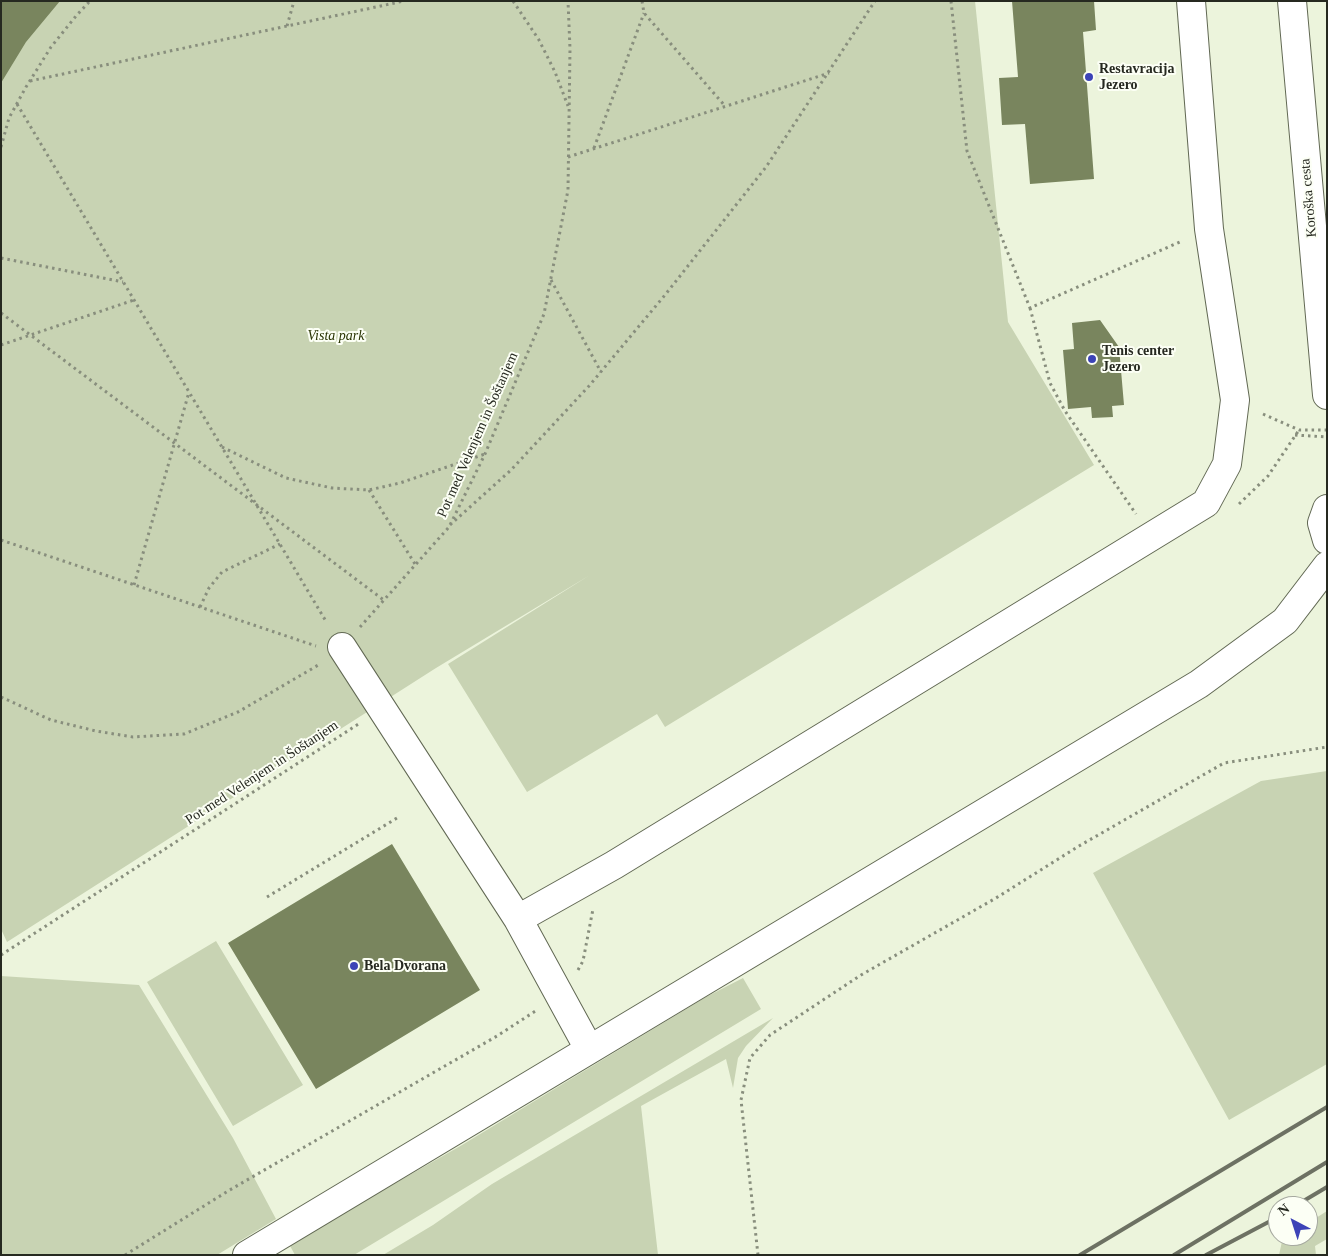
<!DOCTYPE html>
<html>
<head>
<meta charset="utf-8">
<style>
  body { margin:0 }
  #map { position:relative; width:1328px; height:1256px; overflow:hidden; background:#ecf4dc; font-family:"Times New Roman",serif }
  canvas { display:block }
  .frame { position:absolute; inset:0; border:2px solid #262920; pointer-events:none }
  .north { position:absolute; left:1268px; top:1196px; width:50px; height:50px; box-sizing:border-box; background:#fcfff5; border:1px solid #a6a9a0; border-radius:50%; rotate:320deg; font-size:14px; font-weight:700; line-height:20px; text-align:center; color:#262920 }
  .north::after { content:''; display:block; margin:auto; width:18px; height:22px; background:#3c43b7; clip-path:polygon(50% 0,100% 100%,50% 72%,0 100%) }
</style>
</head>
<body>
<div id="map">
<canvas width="1328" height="1256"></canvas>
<div class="frame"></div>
<div class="north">N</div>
</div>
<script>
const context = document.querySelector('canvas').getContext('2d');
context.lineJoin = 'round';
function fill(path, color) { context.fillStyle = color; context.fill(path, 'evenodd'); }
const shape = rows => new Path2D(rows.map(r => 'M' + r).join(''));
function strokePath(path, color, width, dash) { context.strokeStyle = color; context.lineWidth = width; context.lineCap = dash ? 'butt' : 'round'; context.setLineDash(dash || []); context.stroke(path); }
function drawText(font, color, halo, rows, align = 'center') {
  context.font = font + ' "Times New Roman",serif'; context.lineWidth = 4; context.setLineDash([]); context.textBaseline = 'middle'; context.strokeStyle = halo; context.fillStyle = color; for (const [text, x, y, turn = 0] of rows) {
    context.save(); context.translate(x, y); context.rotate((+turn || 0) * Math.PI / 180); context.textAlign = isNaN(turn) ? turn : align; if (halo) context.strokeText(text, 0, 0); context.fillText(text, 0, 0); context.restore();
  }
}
const green = shape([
  [1,1,975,1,1008,322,1094,465,665,727,657,714,527,792,448,664,590,575,436,668,7,942,1,929],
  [1327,771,1327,1064,1229,1120,1093,873,1261,781],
  [216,941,303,1085,233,1126,147,982],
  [1,976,139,985,233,1138,276,1219,217,1255,1,1255],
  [743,978,761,1009,354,1255,295,1255,289,1244,462,1145,706,997],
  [773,1018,746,1046,738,1058,733,1088,726,1059,641,1106,658,1255,383,1255,433,1225,492,1184],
  [1327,1211,1327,1239,1315,1246,1316,1255,1279,1255,1283,1237,1308,1236,1308,1223]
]);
const building = shape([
  [1,1,60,1,26,42,1,83],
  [1012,1,1094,1,1096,30,1083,32,1094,179,1030,184,1025,124,1002,125,999,78,1018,77],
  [1100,320,1119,347,1124,405,1112,406,1113,417,1092,418,1091,407,1068,409,1063,350,1074,349,1072,323],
  [392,844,480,990,316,1089,228,943]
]);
const path = shape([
  [513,1,539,40,555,72,568,106],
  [642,1,644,13,725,106],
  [951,1,967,151,1030,308,1182,241],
  [287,26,294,1],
  [30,81,404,1],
  [17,104,327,623],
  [1,147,9,118,26,87,51,47,76,16,90,1],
  [594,148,644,13],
  [568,157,829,73],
  [1,258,123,282],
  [551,280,601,372],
  [1030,308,1050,383,1065,411,1136,514],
  [1,313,385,601],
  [1,345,134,300],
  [1263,414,1299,430,1327,430],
  [1295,435,1327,437],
  [222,447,286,478,332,488,369,490,400,483,485,454],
  [369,490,415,564],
  [1239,504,1268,476,1299,430],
  [450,525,511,470,589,386,665,295,766,167,875,1],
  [1,540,316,646],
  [134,585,189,392],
  [200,607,209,588,222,572,280,544],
  [360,627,449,527,485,454,544,314,568,190,570,49,568,1],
  [1,697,51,720,96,731,133,737,184,734,238,712,320,664],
  [267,897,397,818],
  [1,955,360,723],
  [578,970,583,961,593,909],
  [125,1255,228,1191,497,1036,537,1010],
  [758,1255,741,1100,750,1058,770,1035,861,975,996,898,1079,846,1224,763,1327,747]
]);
const minor = shape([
  [342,647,518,919,589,1049],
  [518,919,614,865,1206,503,1227,464,1235,400,1209,229,1191,1]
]);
const tertiary = shape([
  [1292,1,1327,395],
  [1327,509,1322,523,1327,540],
  [247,1255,1199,684,1285,621,1327,566]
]);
const rail = shape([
  [1295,1206,1327,1187],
  [1080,1255,1327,1107],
  [1174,1255,1327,1162],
  [1206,1255,1278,1217]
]);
const markers = [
  [1089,77,5,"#3c43b7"],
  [1092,359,5,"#3c43b7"],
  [354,966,5,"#3c43b7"]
];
const poiNames = [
  ["Restavracija",1099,69],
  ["Jezero",1099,85],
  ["Tenis center",1102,351],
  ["Jezero",1102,367],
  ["Bela Dvorana",364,966]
];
const streetNames = [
  ["Koroška cesta",1309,198,-95],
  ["Pot med Velenjem in Šoštanjem",478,435,-66],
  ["Pot med Velenjem in Šoštanjem",262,773,-33]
];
const parkNames = [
  ["Vista park",336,336]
];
fill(green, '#c8d3b3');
fill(building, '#79855e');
strokePath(minor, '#616853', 30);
strokePath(tertiary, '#616853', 30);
strokePath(path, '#888e7d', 3, [2.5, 4]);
strokePath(minor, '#fff', 28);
strokePath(tertiary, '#fff', 28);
strokePath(rail, '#6d7163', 4);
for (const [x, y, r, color] of markers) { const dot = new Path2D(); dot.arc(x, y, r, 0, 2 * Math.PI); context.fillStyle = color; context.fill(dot); strokePath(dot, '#fcfff5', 2); }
drawText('bold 14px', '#262920', '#fcfff5', poiNames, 'left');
drawText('14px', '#262920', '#fcfff5', streetNames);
drawText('italic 14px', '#293403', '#fcfff5', parkNames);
</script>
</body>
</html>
